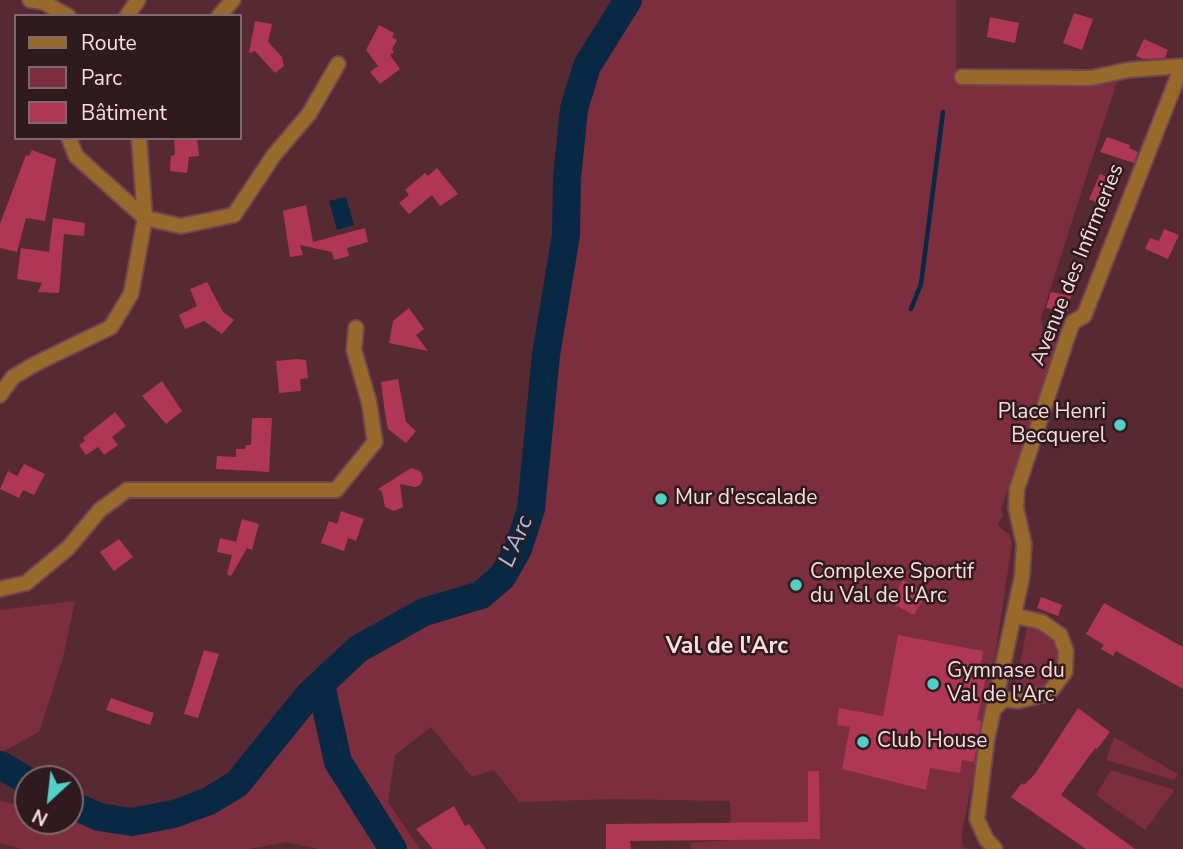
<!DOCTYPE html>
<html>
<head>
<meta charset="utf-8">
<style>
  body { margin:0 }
  #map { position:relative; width:1183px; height:849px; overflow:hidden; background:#572a33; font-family:"Nunito Sans",sans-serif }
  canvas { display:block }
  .legend { position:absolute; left:14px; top:14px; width:228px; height:126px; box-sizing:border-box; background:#2f1a1e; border:2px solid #80686c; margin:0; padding:9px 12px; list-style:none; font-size:21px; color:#fadde0 }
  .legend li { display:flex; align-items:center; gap:14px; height:35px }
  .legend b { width:35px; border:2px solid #80686c }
  .north { position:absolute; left:14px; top:765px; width:70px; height:70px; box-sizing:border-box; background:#2f1a1e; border:2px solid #80686c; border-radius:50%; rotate:207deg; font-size:19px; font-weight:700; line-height:28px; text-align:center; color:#fadde0 }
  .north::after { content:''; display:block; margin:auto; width:24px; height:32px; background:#55cec6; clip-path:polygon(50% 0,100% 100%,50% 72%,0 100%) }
</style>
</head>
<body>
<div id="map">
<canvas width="1183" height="849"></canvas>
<ul class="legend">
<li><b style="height:9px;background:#99682b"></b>Route</li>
<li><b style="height:19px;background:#7c2e3f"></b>Parc</li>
<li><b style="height:19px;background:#b03655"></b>Bâtiment</li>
</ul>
<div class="north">N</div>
</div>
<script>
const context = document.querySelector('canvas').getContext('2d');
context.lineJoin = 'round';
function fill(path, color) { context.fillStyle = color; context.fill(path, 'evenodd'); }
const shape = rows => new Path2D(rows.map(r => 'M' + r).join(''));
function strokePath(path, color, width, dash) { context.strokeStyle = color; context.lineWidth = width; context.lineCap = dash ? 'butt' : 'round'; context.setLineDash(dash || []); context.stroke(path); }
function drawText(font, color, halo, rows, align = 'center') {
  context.font = font + ' "Nunito Sans",sans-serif'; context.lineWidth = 5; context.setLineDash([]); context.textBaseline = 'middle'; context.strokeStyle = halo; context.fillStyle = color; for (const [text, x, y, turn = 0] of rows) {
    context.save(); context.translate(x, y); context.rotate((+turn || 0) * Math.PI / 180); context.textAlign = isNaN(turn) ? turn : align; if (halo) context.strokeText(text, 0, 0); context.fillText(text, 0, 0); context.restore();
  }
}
const green = shape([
  [628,0,956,0,956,67,962,74,962,80,1075,86,1118,78,1041,318,1043,332,1056,344,1001,509,1003,516,997,525,1010,535,1012,544,986,716,961,836,963,846,967,849,691,849,691,843,731,840,730,801,613,799,519,802,494,770,472,777,431,727,395,755,388,802,420,849,318,849,287,842,249,849,20,849,0,843,0,801,20,805,28,798,28,821,70,821,70,804,99,817,132,822,174,814,209,801,237,784,308,696,358,649,424,612,481,595,502,577,518,549,531,509,546,355,566,235,567,178,574,109,587,66],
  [75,601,63,658,39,732,0,753,0,610],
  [1028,623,1050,634,1060,654,1058,666,1055,677,1042,691,1014,693],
  [1114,737,1178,774,1174,780,1106,760],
  [1111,770,1175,790,1145,830,1096,795]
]);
const water = shape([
  [346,197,354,225,337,230,329,201]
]);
const stream = shape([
  [911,309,921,284,943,112]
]);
const river = shape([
  [321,685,338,762,393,849],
  [0,765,28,781],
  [70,804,99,817,132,822,174,814,209,801,237,784,308,696,358,649,424,612,481,595,502,577,518,549,531,509,546,355,566,235,567,178,574,109,587,66,628,0]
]);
const building = shape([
  [1074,13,1093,19,1082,50,1063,43],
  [990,17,1019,23,1015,43,987,37],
  [255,21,272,24,268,42,282,57,284,66,275,73,255,51,249,53],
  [379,25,394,33,392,37,397,40,392,49,394,52,390,55,400,69,380,84,370,72,378,66,366,50],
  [1144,39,1168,50,1165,58,1143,59,1136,56],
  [1107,137,1130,145,1129,148,1138,152,1134,163,1100,152],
  [174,138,197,138,199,156,189,157,187,173,170,171,171,156,175,155],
  [32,150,56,159,45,221,26,218,17,252,0,248,0,224,26,155,29,156],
  [437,168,458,194,440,206,432,195,409,214,399,203,409,195,405,190,425,173,428,176],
  [1100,174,1116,181,1105,206,1089,199],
  [306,205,313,242,365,228,368,242,347,248,349,256,334,260,332,252,300,245,303,255,290,257,283,211],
  [53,218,85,223,84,236,64,234,59,293,38,292,42,283,17,279,21,248,49,252],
  [1164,229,1179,235,1168,259,1145,249,1150,238,1159,241],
  [207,282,223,312,234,320,222,334,204,321,185,329,179,315,197,306,190,289],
  [1051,292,1071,296,1068,311,1046,308],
  [409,308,424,329,416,335,428,351,389,343,393,321],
  [298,359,306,360,308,378,300,379,301,391,279,393,276,361],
  [398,379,406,422,416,431,406,443,388,429,385,413,381,382],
  [162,381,182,411,166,424,142,396],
  [115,412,126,426,112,437,118,445,104,455,98,447,86,455,79,445,85,441,83,438],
  [252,418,272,418,269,472,216,469,217,456,236,457,236,449,245,449,246,445,251,445],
  [24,464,45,474,34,495,23,490,19,498,0,489,8,471,17,476],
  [411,468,420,471,423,478,420,485,415,487,400,484,403,507,394,511,385,507,382,492,378,489],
  [341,511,364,519,356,541,348,538,344,551,321,543,329,521,337,524],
  [242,519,259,524,252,550,247,548,231,576,227,574,232,555,217,552,220,538,236,542],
  [119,539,133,557,114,571,100,552],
  [903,580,927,593,914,615,891,603],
  [1041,597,1062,605,1058,616,1037,608],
  [1104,603,1183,647,1183,689,1116,651,1113,656,1101,649,1104,645,1086,634],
  [898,635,983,651,979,675,986,676,977,720,981,721,974,762,962,760,960,773,930,768,926,790,842,769,850,727,837,725,839,708,883,716],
  [204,650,219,654,198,718,184,714],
  [111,698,154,713,150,725,106,710],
  [1078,708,1110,732,1097,749,1095,748,1061,795,1135,849,1086,849,1011,797,1022,783,1024,785,1035,774],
  [808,771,819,771,820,839,630,841,631,849,606,849,606,824,808,822],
  [454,806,465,826,469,824,486,849,433,849,416,829]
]);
const minor = shape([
  [30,0,43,2,68,16],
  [127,16,138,0],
  [219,16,233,0],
  [962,77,1091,78,1128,70,1183,66],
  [139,138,145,218,181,226,234,215,274,155,309,114,338,64],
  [0,395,13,377,35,364,111,327,131,294,145,218,76,156,69,138],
  [0,589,26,583,68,548,100,510,127,490,336,490,375,442,369,402,354,350,356,328],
  [994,709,1004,699,1018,701,1049,693,1065,672,1066,651,1060,635,1042,622,1016,616],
  [995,849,986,839,977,819,987,739,1022,577,1024,544,1016,508,1017,489,1068,335,1073,322,1084,316,1182,66]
]);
const markers = [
  [1120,425,7,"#55cec6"],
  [661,499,7,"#55cec6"],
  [796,585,7,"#55cec6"],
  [933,684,7,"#55cec6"],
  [863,742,7,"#55cec6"]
];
const streetNames = [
  ["Avenue des Infirmeries",1078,265,-68]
];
const poiNames = [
  ["Place Henri",1106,413,"right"],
  ["Becquerel",1106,437,"right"],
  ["Mur d'escalade",675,499],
  ["Complexe Sportif",810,573],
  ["du Val de l'Arc",810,597],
  ["Gymnase du",947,672],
  ["Val de l'Arc",947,696],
  ["Club House",877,742]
];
const waterNames = [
  ["L'Arc",517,542,-67]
];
const neighbourhoodNames = [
  ["Val de l'Arc",727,647]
];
fill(green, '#7c2e3f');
fill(water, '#092844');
strokePath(stream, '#092844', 4.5);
strokePath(river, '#092844', 28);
fill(building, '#b03655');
strokePath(minor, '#71474f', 18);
strokePath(minor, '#99682b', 14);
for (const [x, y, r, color] of markers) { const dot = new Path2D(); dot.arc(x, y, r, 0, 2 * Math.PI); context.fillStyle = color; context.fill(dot); strokePath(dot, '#2f1a1e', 2.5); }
drawText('21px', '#fadde0', '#2f1a1e', streetNames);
drawText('21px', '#fadde0', '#2f1a1e', poiNames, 'left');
drawText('italic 23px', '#99c3ee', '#2f1a1e', waterNames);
drawText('bold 23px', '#fadde0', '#2f1a1e', neighbourhoodNames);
</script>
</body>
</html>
